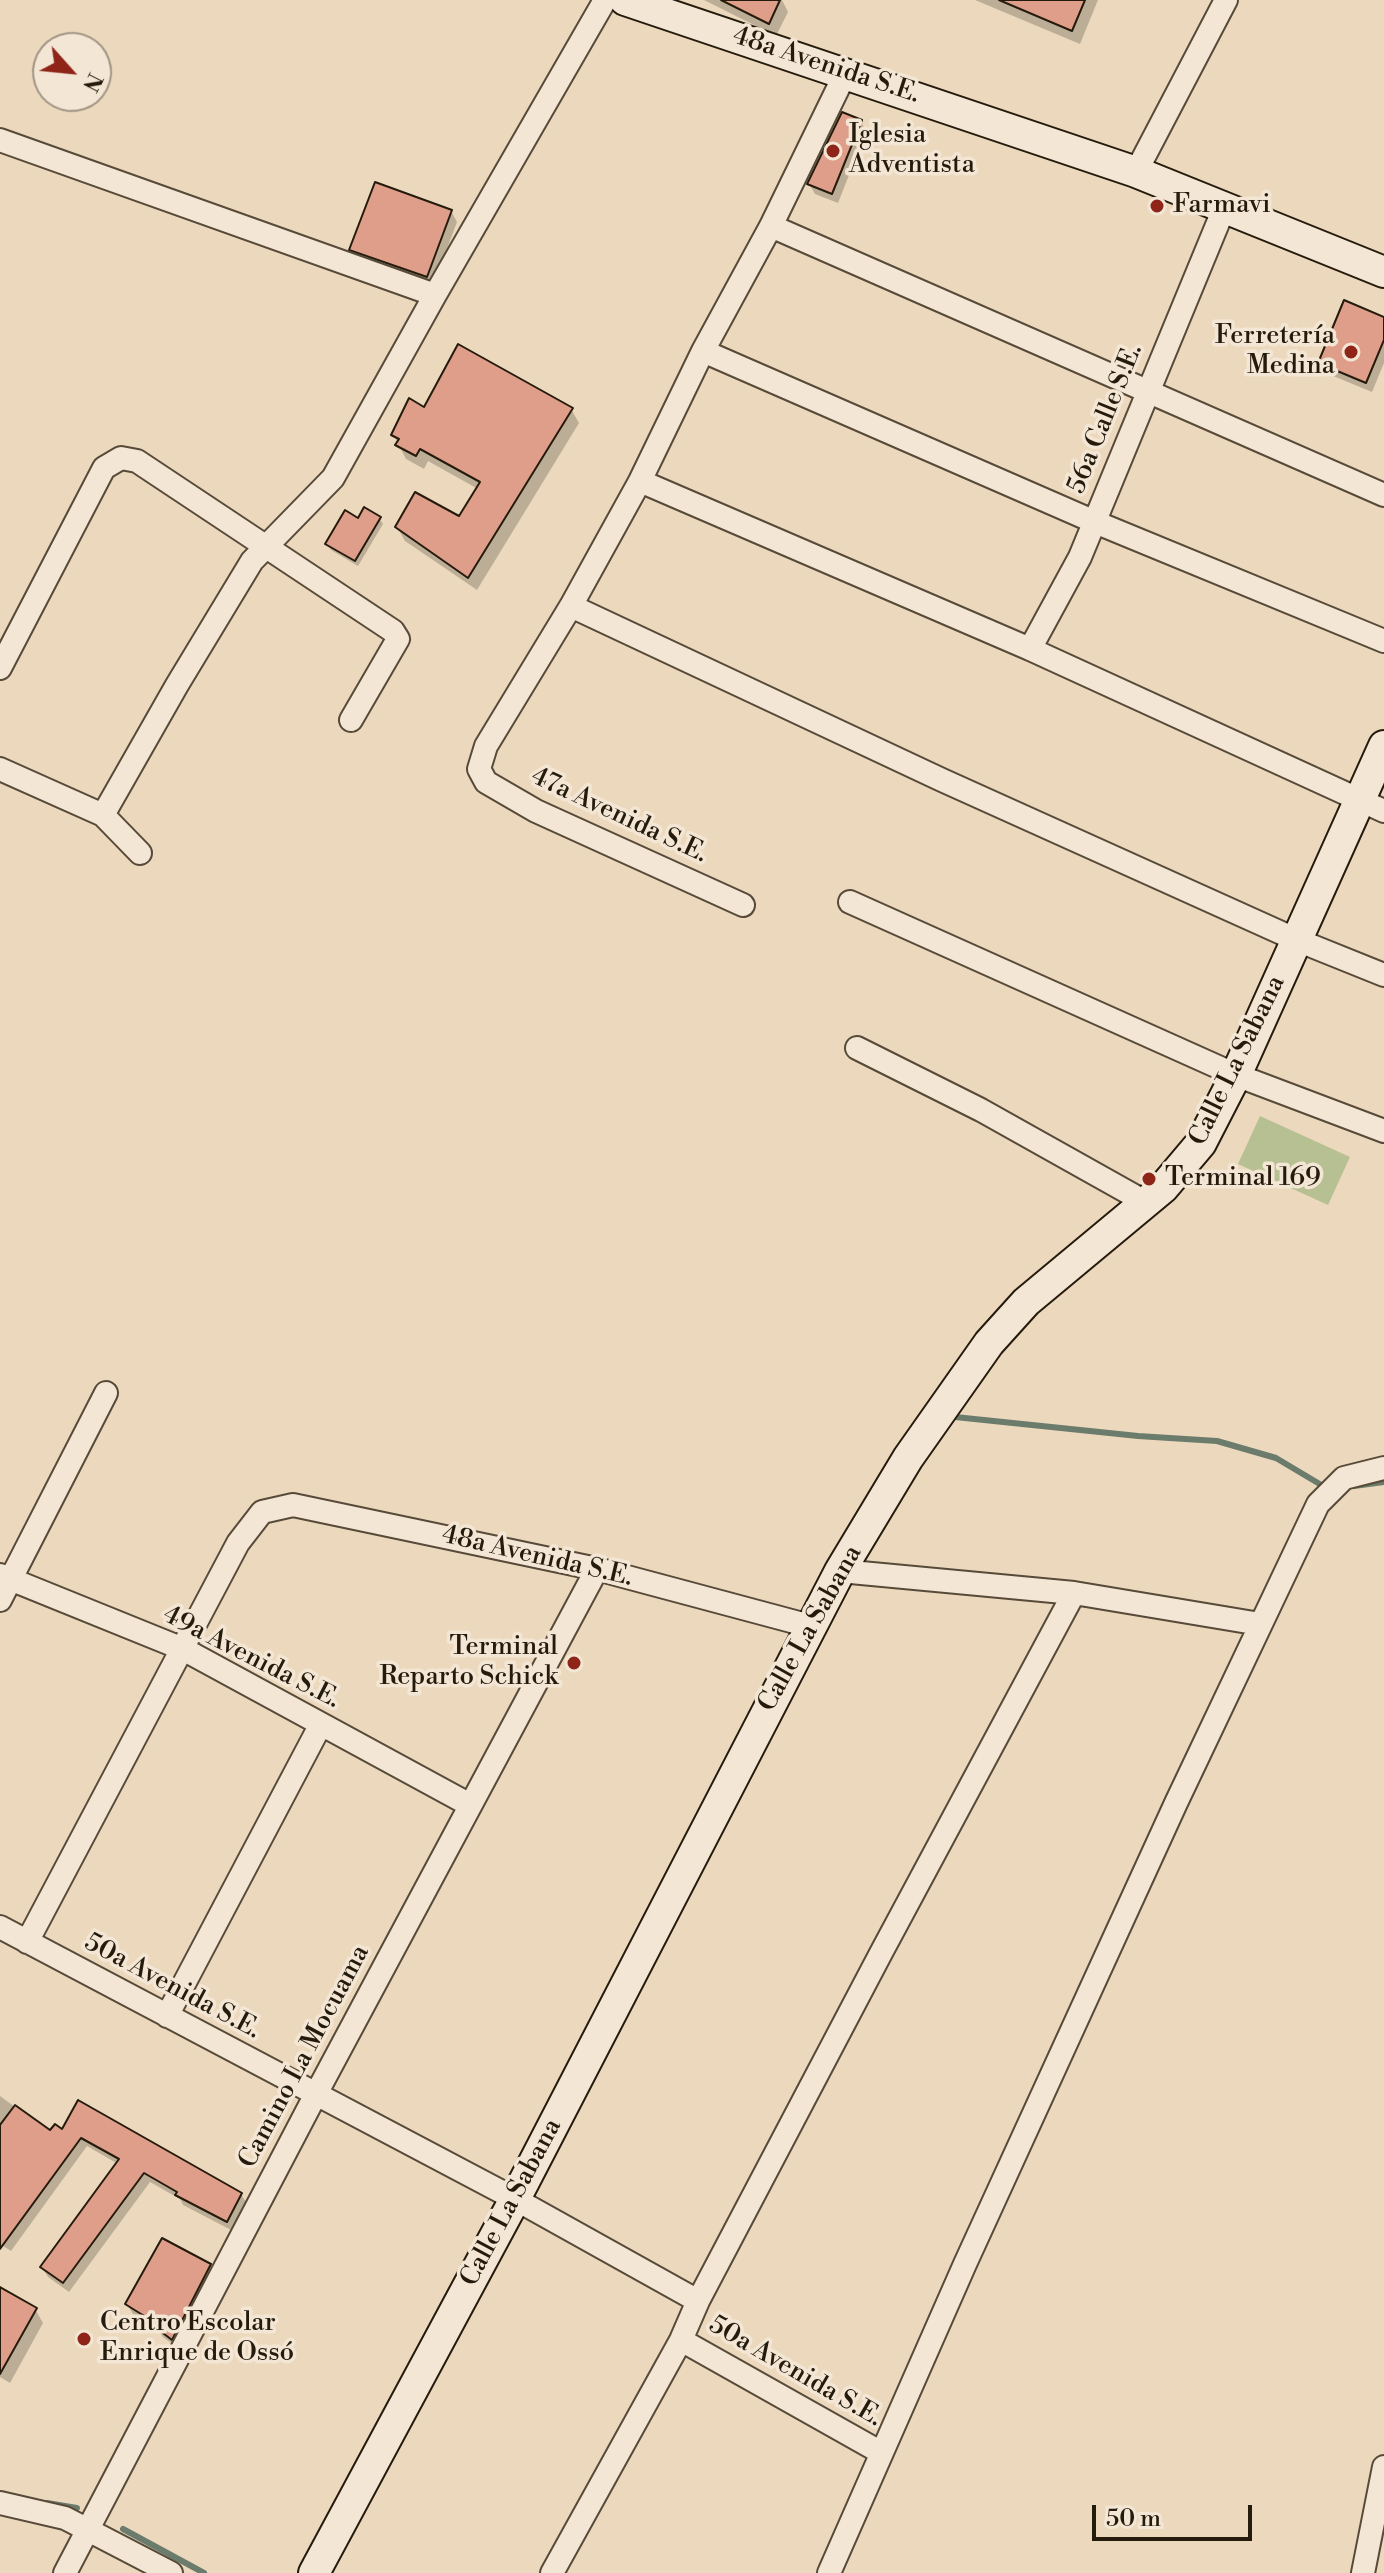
<!DOCTYPE html>
<html>
<head>
<meta charset="utf-8">
<style>
  body { margin:0 }
  #map { position:relative; width:1384px; height:2573px; overflow:hidden; background:#ecd9bd; font-family:"Libre Bodoni",serif }
  canvas { display:block }
  .north { position:absolute; left:32px; top:32px; width:80px; height:80px; box-sizing:border-box; background:#f3e6d4; border:2px solid #a19584; border-radius:50%; rotate:117deg; font-size:22px; font-weight:700; line-height:32px; text-align:center; color:#251b0d }
  .north::after { content:''; display:block; margin:auto; width:28px; height:36px; background:#8f2418; clip-path:polygon(50% 0,100% 100%,50% 72%,0 100%) }
  .scale { position:absolute; left:1092px; top:2505px; width:160px; height:36px; box-sizing:border-box; border:4px solid #251b0d; border-top:0; padding-left:10px; font-size:24px; line-height:28px; white-space:nowrap; color:#251b0d; -webkit-text-stroke:6px #f3e6d4; paint-order:stroke }
</style>
</head>
<body>
<div id="map">
<canvas width="1384" height="2573"></canvas>
<div class="north">N</div>
<div class="scale">50 m</div>
</div>
<script>
const context = document.querySelector('canvas').getContext('2d');
context.lineJoin = 'round';
function fill(path, color) { context.fillStyle = color; context.fill(path, 'evenodd'); }
const shape = rows => new Path2D(rows.map(r => 'M' + r).join(''));
function strokePath(path, color, width, dash) { context.strokeStyle = color; context.lineWidth = width; context.lineCap = dash ? 'butt' : 'round'; context.setLineDash(dash || []); context.stroke(path); }
function drawText(font, color, halo, rows, align = 'center') {
  context.font = font + ' "Libre Bodoni",serif'; context.lineWidth = 7; context.setLineDash([]); context.textBaseline = 'middle'; context.strokeStyle = halo; context.fillStyle = color; for (const [text, x, y, turn = 0] of rows) {
    context.save(); context.translate(x, y); context.rotate((+turn || 0) * Math.PI / 180); context.textAlign = isNaN(turn) ? turn : align; if (halo) context.strokeText(text, 0, 0); context.fillText(text, 0, 0); context.restore();
  }
}
const green = shape([
  [1260,1116,1350,1157,1328,1205,1238,1164]
]);
const shadow = shape([
  [704,0,782,0,788,12,776,36],
  [975,0,1098,0,1080,44],
  [861,121,866,132,838,203,815,194,809,184],
  [451,211,457,222,433,286,358,260,352,249],
  [1384,319,1384,363,1372,392,1326,373,1321,363],
  [425,409,571,409,579,423,477,590,405,541,397,527,460,519,478,489,428,461,424,469,406,459,393,434],
  [379,518,383,524,358,566,331,550,327,544,359,520],
  [0,2096,51,2133,63,2132,79,2103,241,2194,247,2204,233,2231,183,2205,180,2199,150,2182,69,2292,48,2277,42,2267,118,2164,87,2146,11,2251,0,2244],
  [210,2265,216,2275,178,2348,163,2337,158,2329,133,2314,127,2304],
  [0,2289,35,2309,43,2323,10,2383,0,2377]
]);
const stream = shape([
  [955,1417,1138,1436,1217,1441,1276,1458,1323,1486],
  [1354,1486,1384,1482],
  [47,2503,77,2508],
  [123,2529,204,2573]
]);
const building = shape([
  [721,0,780,0,769,24,721,0],
  [999,0,1085,0,1072,31,999,0],
  [842,112,862,120,832,194,807,184,842,112],
  [375,182,452,210,427,277,349,250,375,182],
  [1344,300,1384,317,1384,340,1366,383,1318,363,1344,300],
  [458,344,573,408,468,578,395,527,415,492,459,516,480,482,420,449,416,456,395,445,399,439,391,435,409,398,424,407,458,344],
  [364,507,381,517,355,561,325,544,345,510,358,518,364,507],
  [78,2100,242,2193,227,2222,175,2195,177,2192,144,2173,63,2283,40,2267,119,2159,81,2138,0,2249,0,2125,15,2105,50,2130,55,2124,62,2129,78,2100],
  [162,2238,211,2264,172,2340,155,2327,157,2324,125,2304,162,2238],
  [0,2287,37,2308,0,2374,0,2287]
]);
const street = shape([
  [0,140,435,295],
  [1136,172,1226,0],
  [771,226,1384,495],
  [703,351,1095,522,1384,641],
  [640,481,1030,649,1384,811],
  [571,606,942,780,1297,940,1384,975],
  [1030,649,1080,557,1225,206],
  [0,668,104,468,121,458,137,461,393,631,398,639,351,720],
  [0,769,103,815,140,853],
  [103,815,177,685,252,561,333,478,435,295,605,0],
  [850,902,1236,1075,1384,1131],
  [743,905,536,811,486,782,479,769,486,746,571,606,640,481,703,351,771,226,846,72],
  [857,1048,981,1110,1147,1203],
  [840,1571,1074,1593,1260,1624],
  [0,1575,183,1649,470,1805],
  [0,1600,106,1393],
  [0,1927,515,2199,698,2301],
  [27,1942,238,1543,262,1512,293,1505,597,1569,810,1626],
  [167,2016,321,1724],
  [681,2340,880,2452],
  [0,2503,65,2518,171,2573],
  [65,2573,316,2094,597,1569],
  [552,2573,681,2340,698,2301,881,1953,1074,1593],
  [829,2573,965,2264,1176,1803,1318,1504,1344,1478,1384,1468],
  [1363,2573,1384,2467]
]);
const secondary = shape([
  [625,0,1136,172,1384,272],
  [314,2573,515,2199,840,1571,908,1458,989,1343,1026,1302,1163,1188,1201,1143,1236,1075,1384,746]
]);
const markers = [
  [833,151,8,"#8f2418"],
  [1157,206,8,"#8f2418"],
  [1351,352,8,"#8f2418"],
  [1149,1179,8,"#8f2418"],
  [574,1663,8,"#8f2418"],
  [84,2339,8,"#8f2418"]
];
const streetNames = [
  ["48a Avenida S.E.",826,66,18],
  ["56a Calle S.E.",1106,419,-68],
  ["47a Avenida S.E.",619,816,25],
  ["Calle La Sabana",1238,1061,-64],
  ["48a Avenida S.E.",537,1557,13],
  ["Calle La Sabana",811,1629,-61],
  ["49a Avenida S.E.",251,1658,27],
  ["50a Avenida S.E.",172,1987,28],
  ["Camino La Mocuama",305,2057,-62],
  ["Calle La Sabana",512,2203,-62],
  ["50a Avenida S.E.",795,2372,30]
];
const poiNames = [
  ["Iglesia",849,136],
  ["Adventista",849,166],
  ["Farmavi",1173,206],
  ["Ferretería",1335,337,"right"],
  ["Medina",1335,367,"right"],
  ["Terminal 169",1165,1179],
  ["Terminal",558,1648,"right"],
  ["Reparto Schick",558,1678,"right"],
  ["Centro Escolar",100,2324],
  ["Enrique de Ossó",100,2354]
];
fill(green, '#b6c093');
fill(shadow, '#0003');
strokePath(stream, '#6b7b6c', 6);
fill(building, '#de9e89');
strokePath(building, '#251b0d', 2);
strokePath(street, '#574a39', 26);
strokePath(secondary, '#251b0d', 34);
strokePath(street, '#f3e6d4', 22);
strokePath(secondary, '#f3e6d4', 30);
for (const [x, y, r, color] of markers) { const dot = new Path2D(); dot.arc(x, y, r, 0, 2 * Math.PI); context.fillStyle = color; context.fill(dot); strokePath(dot, '#f3e6d4', 3); }
drawText('26px', '#251b0d', '#f3e6d4', streetNames);
drawText('26px', '#251b0d', '#f3e6d4', poiNames, 'left');
</script>
</body>
</html>
